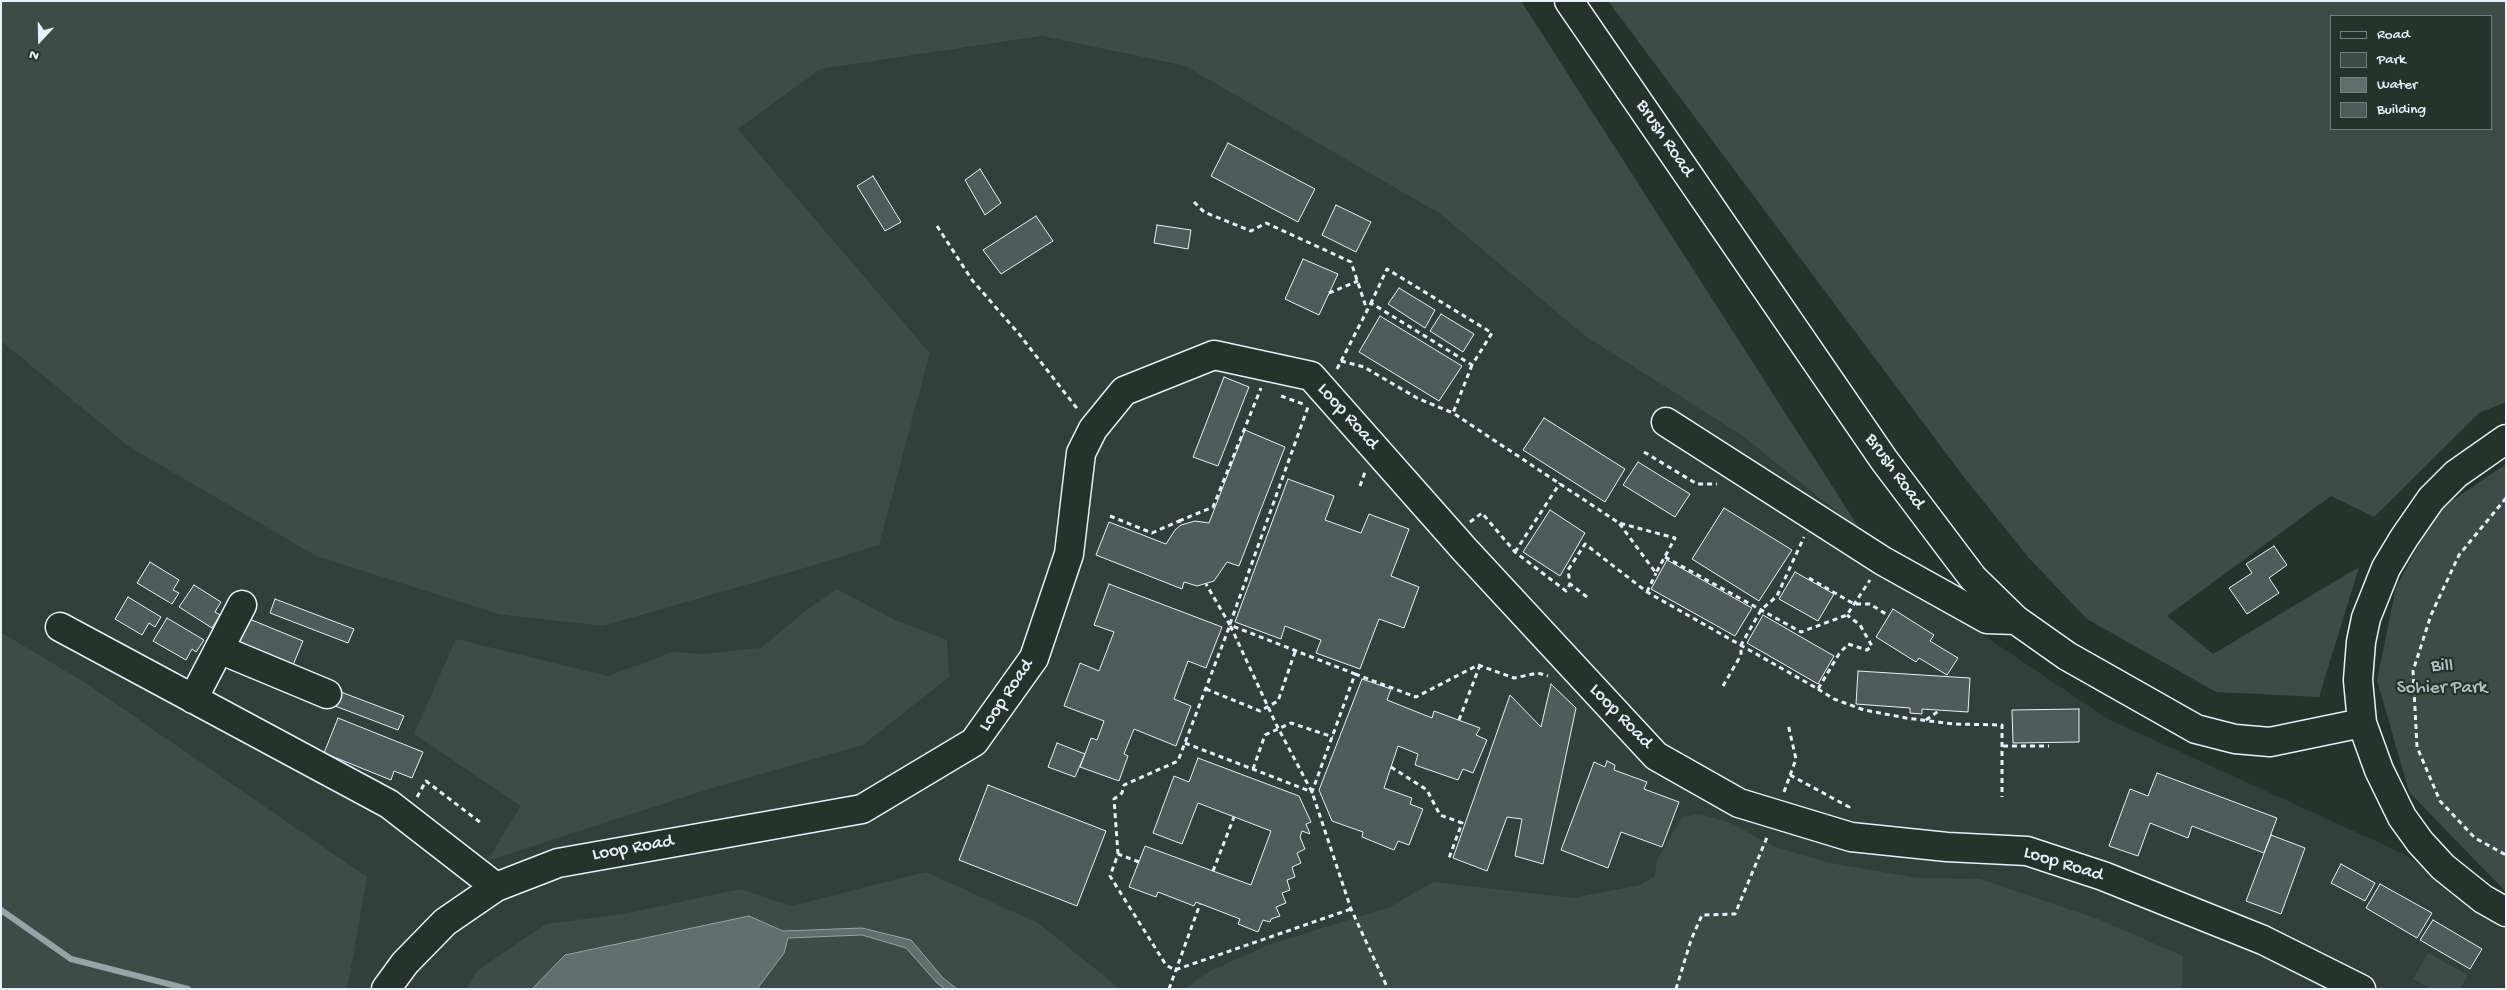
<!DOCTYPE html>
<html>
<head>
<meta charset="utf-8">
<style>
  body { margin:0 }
  #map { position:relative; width:2507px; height:990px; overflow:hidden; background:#26332d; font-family:"Gochi Hand",sans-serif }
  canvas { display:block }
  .frame { position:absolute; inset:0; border:2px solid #e8f1f8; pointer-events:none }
  .legend { position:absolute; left:2330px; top:15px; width:162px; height:115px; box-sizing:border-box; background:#26332d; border:1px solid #747f7e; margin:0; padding:6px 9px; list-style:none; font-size:15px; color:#e8f1f8 }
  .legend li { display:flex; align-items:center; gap:10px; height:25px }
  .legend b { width:25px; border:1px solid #747f7e }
  .north { position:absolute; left:15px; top:15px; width:50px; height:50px; -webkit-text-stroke:4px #26332d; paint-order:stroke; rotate:201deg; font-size:14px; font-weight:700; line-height:20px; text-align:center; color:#e8f1f8 }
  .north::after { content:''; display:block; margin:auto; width:18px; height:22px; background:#e8f1f8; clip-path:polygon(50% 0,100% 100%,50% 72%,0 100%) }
</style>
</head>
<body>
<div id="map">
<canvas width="2507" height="990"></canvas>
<div class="frame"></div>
<ul class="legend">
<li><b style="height:6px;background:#26332d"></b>Road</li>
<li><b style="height:14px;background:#3e4b47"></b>Park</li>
<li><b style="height:14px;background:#636f6d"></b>Water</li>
<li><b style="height:14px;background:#505c59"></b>Building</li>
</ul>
<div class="north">N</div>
</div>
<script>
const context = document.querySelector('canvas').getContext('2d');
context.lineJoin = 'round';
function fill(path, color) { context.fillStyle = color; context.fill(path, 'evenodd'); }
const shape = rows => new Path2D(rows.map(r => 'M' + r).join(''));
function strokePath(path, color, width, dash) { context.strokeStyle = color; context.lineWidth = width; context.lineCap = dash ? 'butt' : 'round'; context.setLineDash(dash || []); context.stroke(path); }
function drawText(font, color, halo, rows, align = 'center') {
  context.font = font + ' "Gochi Hand",sans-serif'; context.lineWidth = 4.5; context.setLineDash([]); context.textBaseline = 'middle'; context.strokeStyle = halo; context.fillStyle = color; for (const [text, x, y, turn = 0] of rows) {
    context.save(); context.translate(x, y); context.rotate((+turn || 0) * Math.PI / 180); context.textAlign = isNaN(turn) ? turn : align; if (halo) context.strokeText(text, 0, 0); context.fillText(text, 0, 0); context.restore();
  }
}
const built = shape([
  [1042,36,1185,66,1440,214,1585,336,1741,435,1861,531,1983,635,2108,719,2404,854,2506,921,2506,983,2502,989,346,989,366,877,89,685,1,632,1,341,128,446,502,615,603,626,795,571,879,544,930,353,738,129,821,69]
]);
const green = shape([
  [1,1,1521,1,1861,531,1741,435,1585,336,1440,214,1185,66,1042,36,821,69,738,129,930,353,879,545,795,571,603,626,502,615,316,556,128,446,1,341],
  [1608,1,2506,1,2506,402,2479,413,2374,517,2331,496,2167,616,2213,654,2359,567,2319,697,2216,692,2087,619,2028,557,1960,472],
  [2331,16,2491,16,2491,129,2331,129],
  [2506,464,2506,892,2409,792,2377,680,2396,587,2437,511],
  [837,589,895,620,947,640,949,677,863,745,712,788,487,861,521,806,414,734,456,639,608,676,672,652,702,654,761,648,804,612],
  [1,632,89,685,367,877,347,989,1,989],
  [1699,814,1728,822,1776,847,1829,863,1918,878,1980,879,2098,919,2183,956,2182,989,1184,989,1210,971,1268,945,1390,907,1433,882,1573,898,1640,885,1655,876,1657,860,1682,817],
  [926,872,1038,923,1120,989,757,989,784,953,789,933,749,916,565,955,532,989,466,989,478,970,546,924,623,914,741,889,791,906],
  [2428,953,2468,975,2460,989,2431,989,2413,979]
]);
const water = shape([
  [749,916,783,931,862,928,911,940,943,978,957,989,945,989,937,983,906,948,862,935,788,938,784,953,757,989,532,989,565,955,749,916]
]);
const stream = shape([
  [1,910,71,959,188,989]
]);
const building = shape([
  [1228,143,1315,189,1298,222,1211,176,1228,143],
  [980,169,1001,203,985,215,965,180,980,169],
  [873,176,901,222,885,231,857,186,873,176],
  [1336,205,1371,222,1356,252,1322,235,1336,205],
  [1036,216,1053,241,1001,274,983,250,1036,216],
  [1157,225,1191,230,1188,249,1154,243,1157,225],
  [1303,259,1338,274,1319,315,1285,299,1303,259],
  [1399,288,1435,310,1425,328,1388,304,1399,288],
  [1441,314,1474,334,1463,352,1430,331,1441,314],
  [1380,316,1462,366,1439,401,1359,352,1380,316],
  [1224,377,1249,387,1218,466,1193,457,1224,377],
  [1544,418,1625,469,1605,502,1523,450,1544,418],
  [1245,430,1285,447,1239,566,1227,562,1214,581,1197,586,1184,582,1182,589,1096,555,1109,522,1166,544,1175,530,1181,525,1195,521,1209,523,1245,430],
  [1638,462,1690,494,1675,517,1623,485,1638,462],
  [1288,479,1334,496,1325,520,1361,533,1369,514,1409,529,1391,576,1419,587,1404,628,1379,619,1360,669,1316,653,1321,640,1285,626,1281,639,1235,622,1288,479],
  [1724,508,1792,550,1759,601,1692,559,1724,508],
  [1550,510,1585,533,1560,576,1523,552,1550,510],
  [2274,546,2287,565,2269,578,2279,593,2247,614,2229,588,2252,573,2246,564,2274,546],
  [1667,560,1752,608,1735,636,1651,589,1667,560],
  [150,562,179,580,173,590,179,593,172,604,137,583,150,562],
  [1795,572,1834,594,1818,621,1779,599,1795,572],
  [1109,584,1222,627,1206,668,1188,661,1174,699,1191,706,1176,746,1134,729,1124,754,1128,756,1119,781,1080,767,1091,738,1097,740,1104,721,1064,706,1080,663,1099,671,1114,632,1094,625,1109,584],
  [194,585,221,602,215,612,220,615,212,628,179,607,194,585],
  [128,597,161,617,155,627,149,623,142,635,115,619,128,597],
  [275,599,354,629,348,643,270,613,275,599],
  [1893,609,1934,635,1930,641,1958,658,1947,675,1919,658,1916,662,1876,637,1893,609],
  [1763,615,1834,656,1818,684,1747,643,1763,615],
  [167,618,204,640,196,652,192,649,186,660,153,641,167,618],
  [247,618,303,641,293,665,237,642,247,618],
  [1858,671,1970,678,1968,712,1922,709,1922,714,1910,713,1910,708,1856,704,1858,671],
  [1362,679,1391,689,1387,700,1432,718,1434,711,1480,728,1476,735,1487,740,1473,773,1463,769,1458,780,1415,765,1418,754,1398,746,1384,788,1412,798,1410,804,1423,809,1409,845,1398,841,1394,850,1362,837,1363,832,1332,821,1319,790,1362,679],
  [1551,684,1576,708,1543,864,1515,856,1522,819,1507,817,1487,871,1453,858,1510,695,1541,727,1551,684],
  [341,692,404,716,398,730,335,706,341,692],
  [2079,709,2079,742,2013,743,2012,710,2079,709],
  [338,718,423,752,412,778,394,771,391,780,324,753,338,718],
  [1057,743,1085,754,1075,777,1048,767,1057,743],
  [1198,758,1299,796,1311,822,1306,824,1310,834,1302,831,1300,837,1305,849,1297,853,1301,863,1292,867,1295,877,1287,880,1290,890,1282,893,1286,903,1276,907,1280,916,1271,919,1270,922,1263,920,1258,932,1238,924,1240,919,1196,902,1194,906,1158,892,1156,897,1129,887,1145,846,1251,885,1271,831,1198,803,1182,844,1153,833,1174,776,1189,782,1198,758],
  [1607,761,1615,765,1614,770,1647,782,1644,789,1679,802,1662,847,1621,832,1608,868,1561,850,1594,762,1605,767,1607,761],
  [2157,773,2277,818,2264,853,2192,826,2188,838,2150,823,2138,856,2109,846,2130,789,2148,796,2157,773],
  [988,785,1106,831,1077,906,959,860,988,785],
  [2271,835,2305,848,2281,914,2246,901,2271,835],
  [2341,864,2375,883,2365,901,2331,883,2341,864],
  [2380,884,2432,913,2417,938,2366,908,2380,884],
  [2433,920,2482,949,2470,969,2420,940,2433,920]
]);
const path = shape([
  [1194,202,1204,212,1251,231,1266,223,1351,262,1367,310],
  [937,226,972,280,1019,334,1079,411],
  [1329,293,1358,281],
  [1341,361,1364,367,1417,398,1453,413],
  [1472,365,1453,413,1619,523,1675,538,1656,573,1619,523],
  [1337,369,1371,303,1472,365,1492,333,1387,269,1371,303],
  [1281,396,1303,404],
  [1644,452,1697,484,1717,484],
  [1360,486,1365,472],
  [2506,498,2459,555,2431,615,2413,671,2417,747,2440,801,2475,838,2506,855],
  [1110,516,1152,533,1179,521,1181,525],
  [1179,521,1213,507,1261,388],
  [1470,522,1482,513,1515,552,1566,591,1570,584],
  [1515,552,1560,483],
  [1665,557,1801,632,1847,615,1870,580],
  [1809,578,1854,604,1870,604,1889,616],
  [1647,592,1656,573],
  [1587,597,1570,584,1568,570,1585,544,1647,592,1818,689,1839,654,1848,644,1867,650,1872,646,1860,625,1847,615],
  [1230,624,1308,407],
  [1355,674,1416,697,1478,665,1514,678,1538,673,1548,676],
  [1723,686,1741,655,1741,645,1761,610,1777,596,1804,537],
  [1206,689,1260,711,1278,701,1295,652],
  [1818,689,1834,699,1864,710,1906,718,1954,724,2002,725,2002,797],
  [1459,720,1480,665],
  [1926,720,1940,710],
  [1185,743,1312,792,1355,674,1230,625,1206,584],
  [2003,746,2049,746],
  [1391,767,1427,790,1440,815,1462,823,1449,858],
  [1253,769,1265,735,1291,723,1333,737],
  [1790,775,1849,807,1847,811],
  [1784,792,1796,759,1788,724],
  [417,797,426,781,481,823],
  [1118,854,1114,799,1122,793,1124,785,1178,761,1230,625,1276,724,1312,792,1351,909,1388,989],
  [1139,862,1118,854,1110,876,1166,965,1175,970,1351,909],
  [1213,871,1234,817],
  [1169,989,1200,904],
  [1676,989,1691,940,1702,915,1735,914,1768,835]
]);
const minor = shape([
  [1569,1,1884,460,1973,578,2016,620,2067,656,2196,729,2235,739,2270,742,2362,723],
  [1666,422,1883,561,1987,619,2016,620],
  [2506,439,2456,474,2431,499,2404,538,2386,568,2366,618,2361,642,2358,680,2362,723,2379,770,2402,817,2420,842,2443,867,2483,899,2506,912],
  [60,627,389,804,496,887],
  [219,649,327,694],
  [193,699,242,605],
  [386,989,405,963,445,922,496,887,558,863,862,809,974,742,1034,658,1069,554,1081,453,1093,429,1124,391,1214,355,1311,376,1465,550,1656,756,1739,803,1851,837,1947,847,2027,851,2103,876,2263,940,2361,989]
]);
const streetNames = [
  ["Brush Road",1664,139,56],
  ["Loop Road",1347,417,48],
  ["Brush Road",1894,472,54],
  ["Loop Road",1007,696,-56],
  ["Loop Road",1620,717,46],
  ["Loop Road",633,849,-10],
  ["Loop Road",2063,865,17]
];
const parkNames = [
  ["Bill",2442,667],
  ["Sohier Park",2442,689]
];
fill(built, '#333f3a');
fill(green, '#3e4b47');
fill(water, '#636f6d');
strokePath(water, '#98a3a5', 1);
strokePath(stream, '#98a3a5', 6);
fill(building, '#505c59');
strokePath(building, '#e8f1f8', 1);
strokePath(minor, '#e8f1f8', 31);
strokePath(path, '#e8f1f8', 3, [5, 4]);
strokePath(minor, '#26332d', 28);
drawText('19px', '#e8f1f8', '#26332d', streetNames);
drawText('19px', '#b5bfc3', '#26332d', parkNames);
</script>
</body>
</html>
